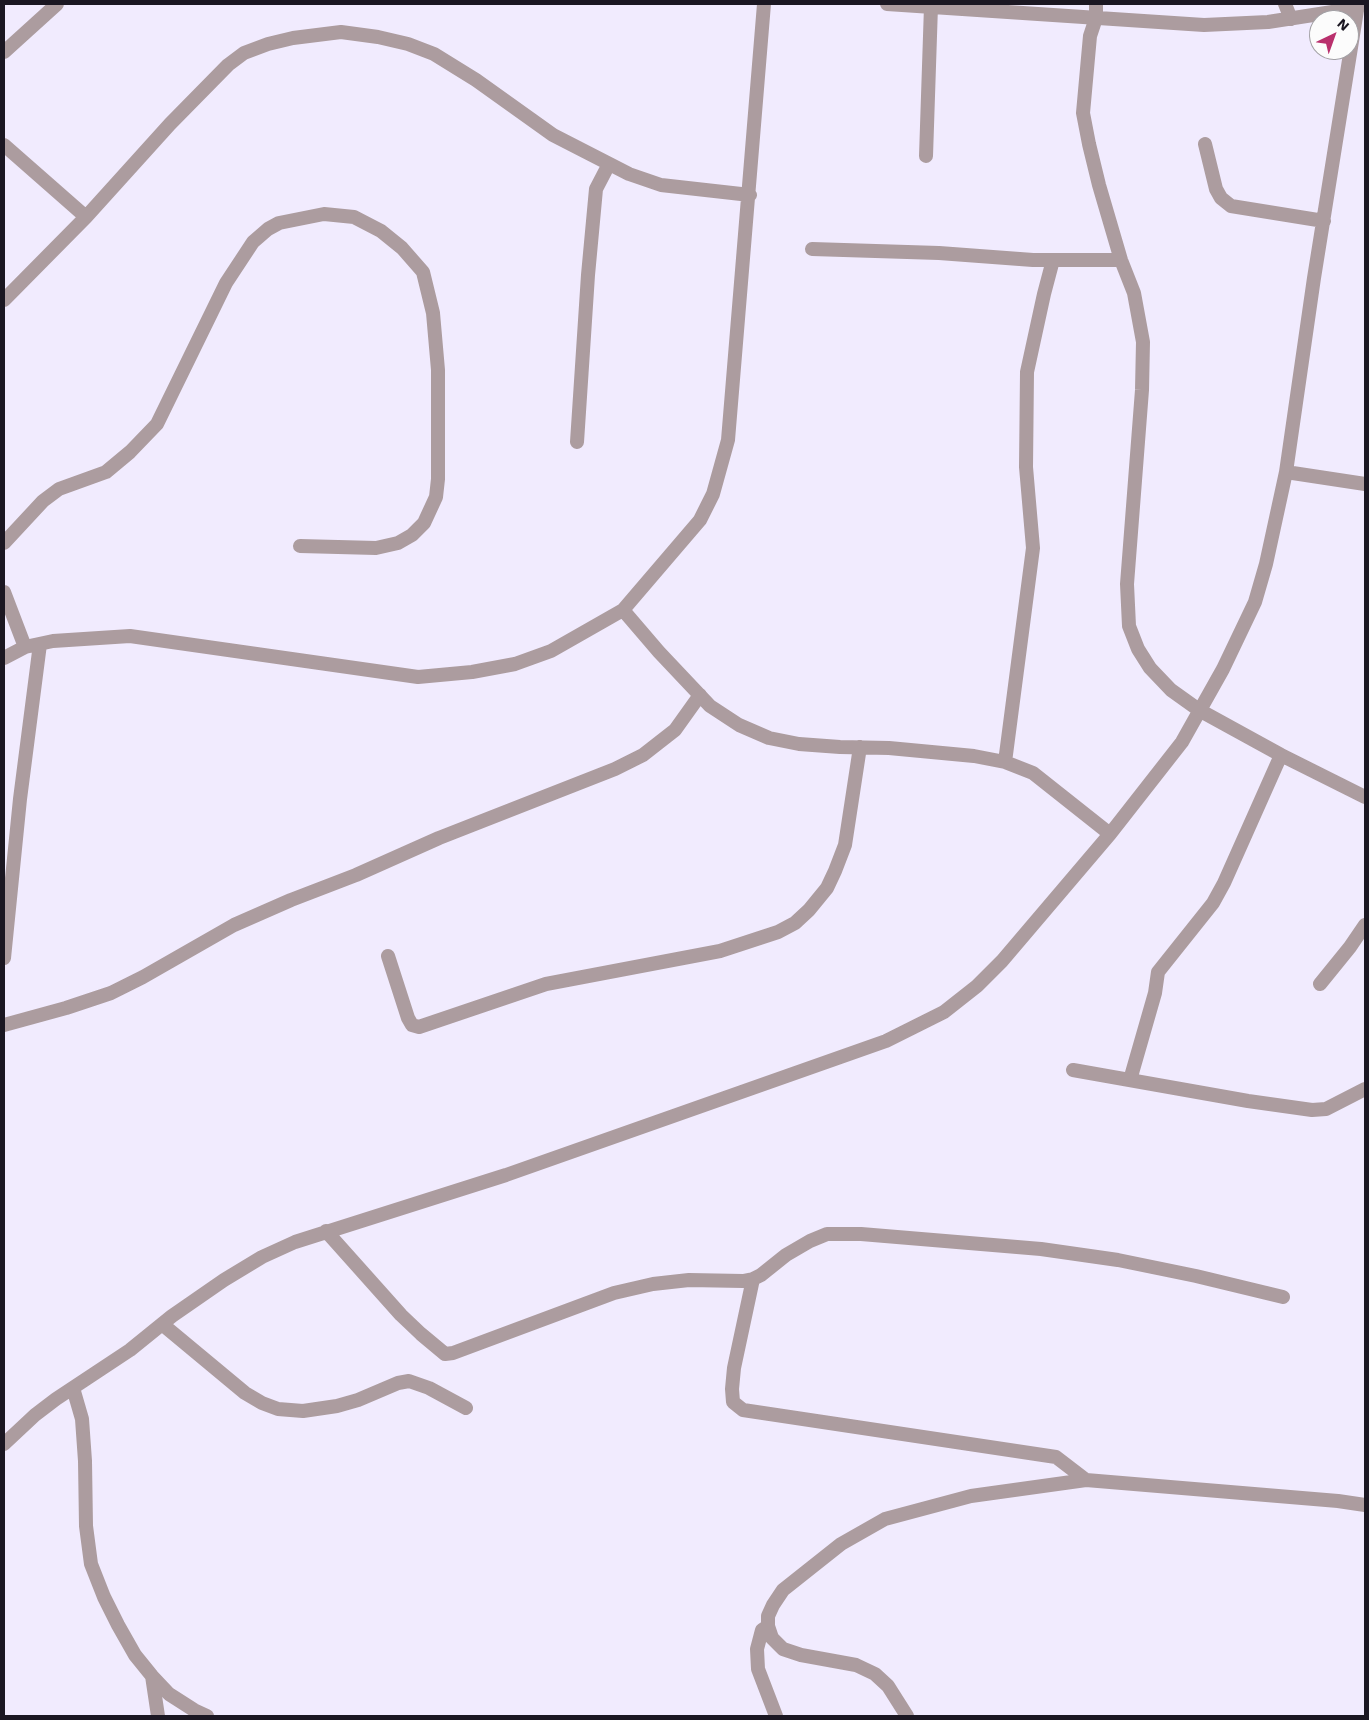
<!DOCTYPE html>
<html>
<head>
<meta charset="utf-8">
<style>
  body { margin:0 }
  #map { position:relative; width:1369px; height:1720px; overflow:hidden; background:#f1ebfe; font-family:"Work Sans",sans-serif }
  canvas { display:block }
  .frame { position:absolute; inset:0; border:5px solid #1b1722; pointer-events:none }
  .north { position:absolute; left:1309px; top:10px; width:50px; height:50px; box-sizing:border-box; background:#fcfcfc; border:1px solid #a2a0a5; border-radius:50%; rotate:42deg; font-size:14px; font-weight:700; line-height:20px; text-align:center; color:#1b1722 }
  .north::after { content:''; display:block; margin:auto; width:18px; height:22px; background:#b9306d; clip-path:polygon(50% 0,100% 100%,50% 72%,0 100%) }
</style>
</head>
<body>
<div id="map">
<canvas width="1369" height="1720"></canvas>
<div class="frame"></div>
<div class="north">N</div>
</div>
<script>
const context = document.querySelector('canvas').getContext('2d');
context.lineJoin = 'round';
const shape = rows => new Path2D(rows.map(r => 'M' + r).join(''));
function strokePath(path, color, width, dash) { context.strokeStyle = color; context.lineWidth = width; context.lineCap = dash ? 'butt' : 'round'; context.setLineDash(dash || []); context.stroke(path); }
const minor = shape([
  [887,4,1204,25,1268,22,1358,8],
  [1096,4,1096,18,1090,36,1083,113,1089,144,1099,185,1121,260,1134,293,1143,342,1142,390,1127,584,1129,626,1138,649,1150,668,1171,690,1199,710,1281,755,1365,797],
  [1285,4,1291,19],
  [4,52,57,4],
  [1205,144,1216,189,1221,198,1231,206,1324,221],
  [4,145,86,217],
  [926,156,931,6],
  [812,249,939,253,1033,260,1121,260],
  [4,300,86,217,170,124,228,65,244,53,268,44,293,38,341,32,378,37,408,44,434,54,476,80,553,135,629,174,661,185,750,195],
  [577,442,588,275,596,189,609,164],
  [1286,472,1365,484],
  [4,543,43,501,59,489,106,472,130,452,157,424,226,283,253,242,268,229,279,223,324,214,354,217,381,231,402,248,423,272,433,313,438,370,438,479,436,497,424,523,412,535,398,543,376,548,300,546],
  [4,592,25,647],
  [623,610,659,652,710,706,739,725,769,738,799,744,840,747,889,748,974,756,1005,762,1033,773,1110,834],
  [4,658,25,647,53,641,130,636,418,677,472,672,515,664,551,651,623,610,700,520,713,494,728,440,764,4],
  [1005,762,1033,548,1026,467,1027,372,1044,294,1053,260],
  [388,956,408,1018,412,1025,419,1027,546,984,720,951,778,932,795,923,809,910,827,888,835,871,845,845,860,747],
  [4,958,20,799,40,644],
  [1320,984,1350,947,1365,925],
  [4,1025,66,1008,111,993,143,977,234,925,291,900,356,875,439,838,615,769,643,755,675,730,700,695],
  [1073,1070,1248,1101,1312,1110,1326,1109,1365,1089],
  [1130,1080,1155,993,1158,972,1213,903,1224,883,1281,755],
  [326,1231,401,1315,421,1334,445,1354,453,1353,614,1293,653,1284,689,1280,743,1281,753,1279,761,1275,786,1255,810,1241,827,1234,861,1234,1041,1249,1118,1260,1196,1276,1283,1297],
  [753,1279,734,1368,732,1389,733,1402,743,1410,1056,1457,1086,1480,1338,1501,1365,1505],
  [162,1324,245,1393,262,1403,278,1409,303,1411,337,1406,358,1400,398,1383,409,1381,429,1388,466,1408],
  [73,1388,82,1419,85,1461,86,1526,91,1564,104,1597,118,1625,135,1655,152,1676,169,1694,194,1710,207,1716],
  [4,1444,35,1415,56,1399,130,1350,172,1316,224,1280,262,1257,295,1242,506,1175,886,1041,944,1012,977,986,1002,961,1110,834,1182,742,1223,669,1255,602,1266,564,1286,472,1314,278,1358,4],
  [768,1626,762,1630,757,1649,758,1669,776,1716],
  [152,1676,158,1716],
  [907,1716,888,1686,875,1674,856,1665,801,1655,783,1649,772,1638,768,1626,768,1616,773,1605,783,1590,841,1544,885,1519,971,1496,1086,1480]
]);
strokePath(minor, '#ac9c9f', 14);
</script>
</body>
</html>
